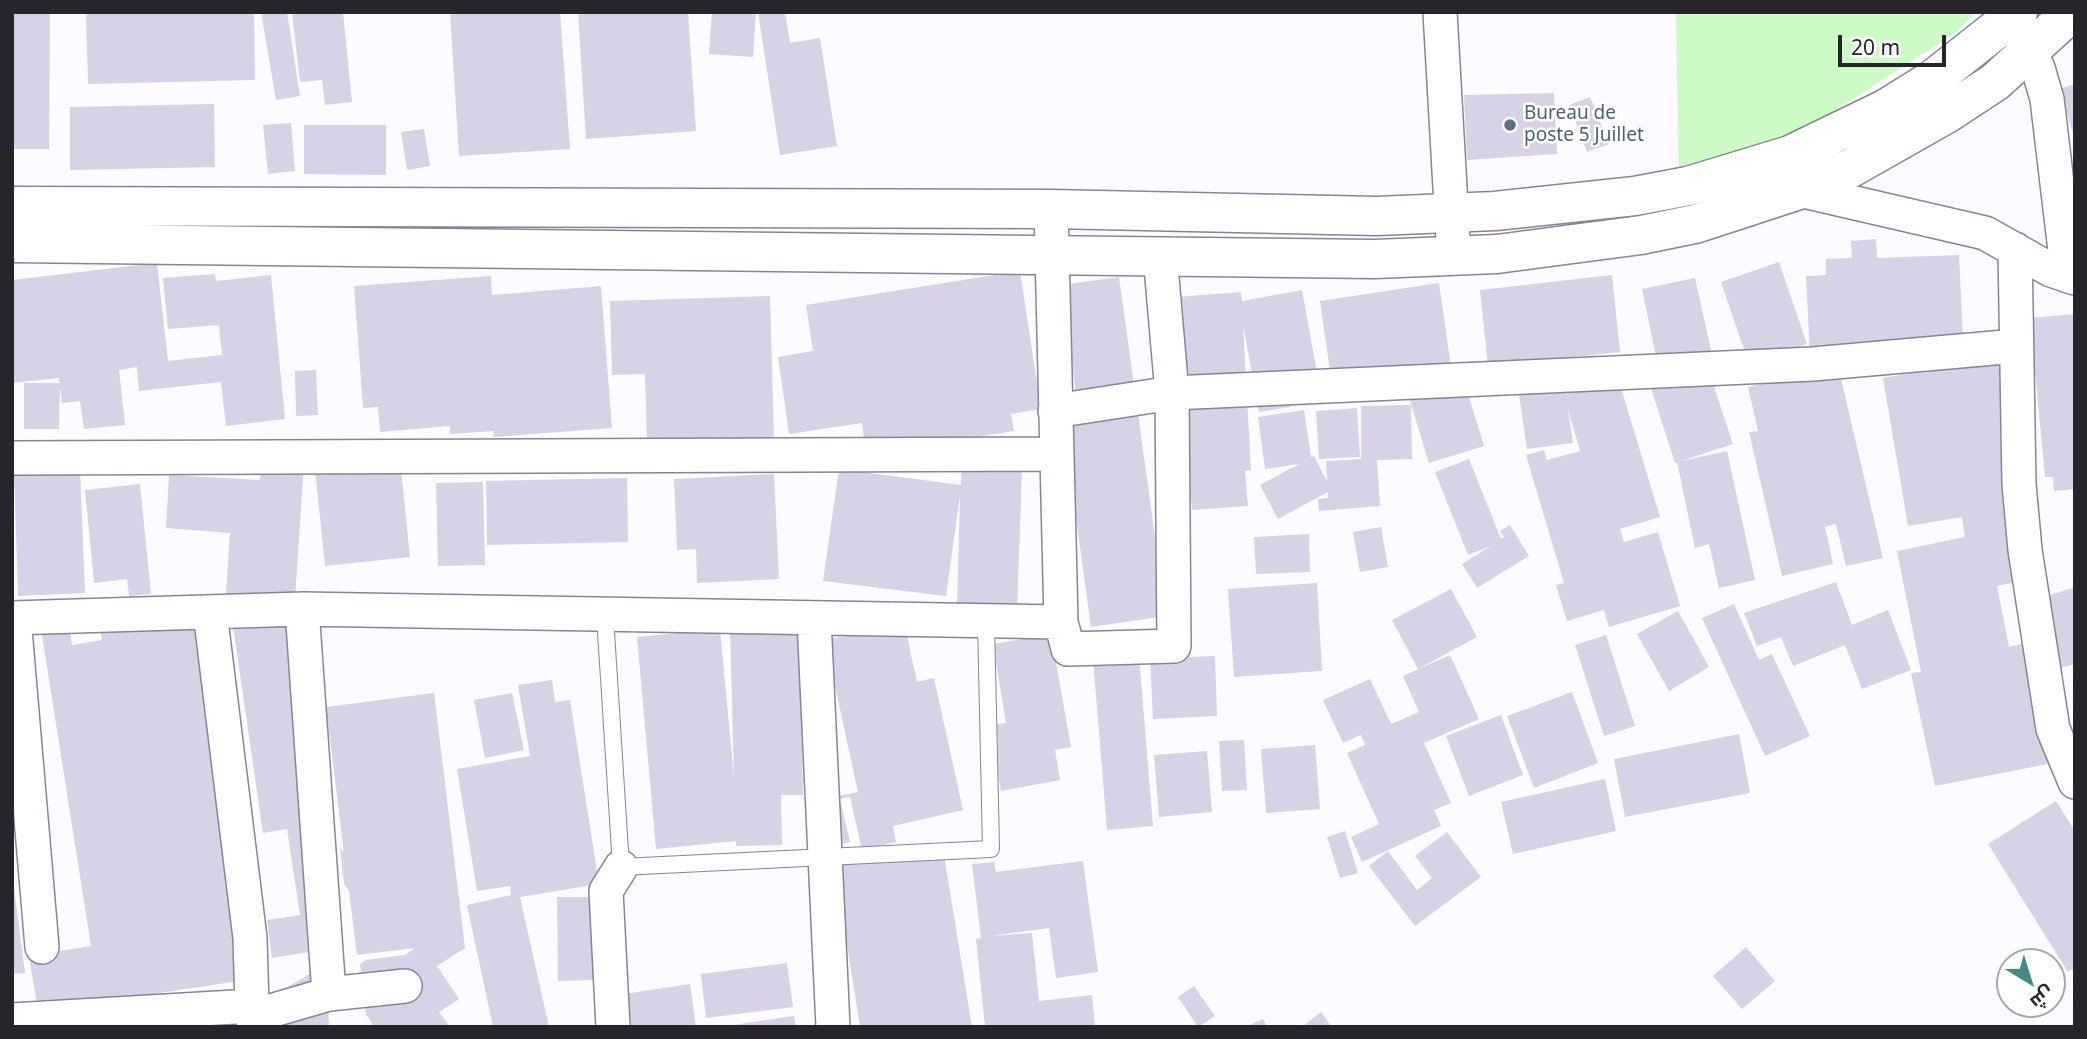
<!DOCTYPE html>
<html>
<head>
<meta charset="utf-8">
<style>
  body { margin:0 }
  #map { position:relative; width:2087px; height:1039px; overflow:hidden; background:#fcfbff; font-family:"Noto Sans",Cairo,sans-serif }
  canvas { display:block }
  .frame { position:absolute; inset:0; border:14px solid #27242b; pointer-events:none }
  .north { position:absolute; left:1996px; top:948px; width:70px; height:70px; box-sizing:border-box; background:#fff; border:2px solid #a9a7aa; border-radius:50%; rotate:142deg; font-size:19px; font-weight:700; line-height:28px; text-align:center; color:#27242b }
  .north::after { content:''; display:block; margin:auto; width:24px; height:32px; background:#458a81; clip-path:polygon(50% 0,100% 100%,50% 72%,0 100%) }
  .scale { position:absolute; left:1838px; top:35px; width:108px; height:32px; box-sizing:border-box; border:4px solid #27242b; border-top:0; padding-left:9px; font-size:21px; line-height:24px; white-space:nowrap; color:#27242b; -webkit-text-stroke:5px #fff; paint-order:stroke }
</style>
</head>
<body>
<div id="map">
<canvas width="2087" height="1039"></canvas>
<div class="frame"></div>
<div class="north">ش</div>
<div class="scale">20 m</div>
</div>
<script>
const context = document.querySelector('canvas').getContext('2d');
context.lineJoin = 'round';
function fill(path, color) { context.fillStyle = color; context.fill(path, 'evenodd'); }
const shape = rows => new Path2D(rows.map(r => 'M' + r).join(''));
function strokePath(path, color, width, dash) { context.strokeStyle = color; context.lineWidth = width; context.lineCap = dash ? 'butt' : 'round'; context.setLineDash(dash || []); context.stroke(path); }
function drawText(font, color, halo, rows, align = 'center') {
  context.font = font + ' "Noto Sans",sans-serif'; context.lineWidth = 5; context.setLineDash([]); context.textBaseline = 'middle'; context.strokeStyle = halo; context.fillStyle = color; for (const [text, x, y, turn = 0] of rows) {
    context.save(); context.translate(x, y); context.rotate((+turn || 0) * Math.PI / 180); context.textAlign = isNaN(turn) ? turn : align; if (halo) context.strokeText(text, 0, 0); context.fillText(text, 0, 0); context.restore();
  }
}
const green = shape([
  [1676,12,1976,12,1957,32,1806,129,1679,176]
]);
const building = shape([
  [12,12,50,12,49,149,12,149],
  [86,12,254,12,255,80,88,84],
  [261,12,287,12,300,96,276,100],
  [292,12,343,12,352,102,325,105,322,80,300,82],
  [450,12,560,12,570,149,459,156],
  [578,12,688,12,696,131,586,139],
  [712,12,756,12,753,57,709,54],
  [758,12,785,12,790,43,820,38,837,146,780,155],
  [2075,84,2075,136,2074,136,2059,89],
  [1554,93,1557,154,1467,160,1464,95],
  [1590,97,1609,144,1587,152,1569,105],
  [214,104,215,167,70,170,70,107],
  [291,123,295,171,268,174,263,125],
  [304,125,386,125,386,175,304,174],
  [424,129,430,166,407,170,401,132],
  [1876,239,1877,258,1959,255,1963,339,1810,357,1806,276,1826,275,1826,259,1852,258,1851,241],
  [1779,262,1807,344,1749,364,1721,282],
  [157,263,168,361,222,355,219,325,168,329,163,278,215,274,216,281,271,275,285,419,226,426,221,382,139,391,137,367,119,370,125,425,84,429,80,401,62,403,59,378,12,383,12,280],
  [1020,271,1041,409,1011,414,1014,431,866,454,862,423,789,434,778,357,813,351,806,305],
  [1612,275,1620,352,1488,366,1480,290],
  [491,276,492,295,601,286,612,428,493,437,494,431,450,434,450,426,380,432,378,407,363,408,354,286],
  [1119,277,1166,616,1091,627,1060,402,1077,400,1061,285],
  [1695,278,1714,364,1660,376,1642,289],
  [1439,283,1451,367,1332,385,1320,301],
  [1302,290,1319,384,1287,390,1290,407,1259,412,1243,325,1251,470,1245,471,1248,506,1192,510,1176,297,1241,292,1242,301],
  [770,296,774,441,647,445,645,374,612,375,610,301],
  [2075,314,2075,489,2054,491,2053,477,2045,477,2030,318],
  [2002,357,2027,580,1997,586,2009,647,2025,643,2048,764,1935,786,1911,673,1921,672,1897,551,1965,537,1962,517,1908,526,1883,378],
  [1707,366,1733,444,1675,463,1650,385],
  [1838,366,1883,558,1846,566,1836,524,1825,527,1833,564,1782,576,1749,432,1758,431,1748,387],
  [316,370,318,415,296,416,295,371],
  [1462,374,1484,446,1429,463,1407,391],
  [1618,378,1660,517,1620,529,1624,542,1658,532,1680,606,1609,627,1604,610,1567,621,1556,585,1564,583,1526,455,1544,450,1547,460,1580,451,1568,409,1573,443,1527,449,1519,394,1565,388,1566,394],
  [24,383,60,383,59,429,24,429],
  [1411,405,1412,459,1377,460,1380,506,1319,511,1318,499,1328,498,1328,492,1278,519,1260,485,1299,464,1265,469,1258,417,1304,410,1311,457,1314,456,1327,481,1326,461,1361,459,1361,406],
  [1357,408,1360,457,1319,459,1316,411],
  [1727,451,1755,580,1719,588,1709,544,1695,548,1677,462],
  [1469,459,1501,539,1504,537,1500,531,1510,525,1529,556,1477,588,1462,564,1491,546,1468,555,1435,472],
  [262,460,304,462,295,599,226,594,230,533,166,528,169,475,260,480],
  [400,460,410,557,325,566,315,469],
  [961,467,1022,469,1017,614,957,607,960,495,946,596,823,581,839,469,961,485],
  [80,468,85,593,18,596,14,471],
  [774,474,779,579,697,583,696,549,677,550,674,479],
  [627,478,628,542,487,545,486,481],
  [483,482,485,565,438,566,436,483],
  [140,484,151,594,129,596,127,579,94,583,85,490],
  [1381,527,1388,567,1360,572,1353,532],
  [1309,534,1310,572,1256,574,1254,537],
  [1836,582,1852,625,1888,610,1911,670,1862,689,1845,645,1793,666,1781,637,1757,646,1744,613],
  [1317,583,1322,671,1234,677,1228,589],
  [2075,587,2075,664,2060,668,2038,599],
  [1451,589,1477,637,1418,669,1392,620],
  [1734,604,1759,660,1772,654,1810,736,1765,756,1702,618],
  [291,610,340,947,272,958,267,920,300,915,287,829,263,833,232,619],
  [1678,611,1709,667,1669,691,1637,634],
  [192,616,246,980,38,1011,29,956,91,946,42,635,70,631,72,645,102,640,100,630],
  [904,623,917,682,934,678,963,810,893,826,896,842,862,850,850,797,840,799,850,842,833,846,823,799,858,792,825,640],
  [799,626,803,795,781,795,782,845,736,846,736,841,656,849,637,637,720,629,734,778,730,628],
  [1051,634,1071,747,1055,750,1060,780,1001,791,990,725,1006,723,993,644],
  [1606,635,1635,726,1604,736,1575,645],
  [1138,643,1153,826,1107,830,1092,647],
  [1450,655,1479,719,1424,743,1451,803,1434,810,1441,826,1362,862,1351,837,1379,824,1347,753,1365,745,1361,735,1343,743,1323,700,1370,679,1391,724,1419,712,1403,676],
  [1215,656,1217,716,1153,719,1150,659],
  [552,680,555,702,570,700,599,884,520,897,549,1027,493,1027,467,905,511,895,510,886,477,891,457,769,530,756,518,685],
  [1572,692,1598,763,1534,788,1507,716],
  [434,693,465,948,437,966,459,999,439,1012,450,1027,374,1027,366,1014,360,964,366,960,405,955,415,948,357,955,349,891,344,883,340,847,344,853,326,707],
  [512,693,524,750,485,758,474,700],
  [1501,715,1523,775,1469,796,1446,736],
  [1739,734,1750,793,1625,817,1614,759],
  [1244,740,1247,790,1222,791,1219,741],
  [1315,745,1320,809,1266,813,1261,749],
  [1207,751,1212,812,1159,817,1154,755],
  [1605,779,1616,831,1513,854,1501,802],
  [2056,801,2075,831,2075,968,2068,972,1988,844],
  [1345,831,1358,873,1340,878,1327,837],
  [1447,832,1481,877,1415,926,1369,866,1388,851,1417,890,1432,878,1415,856],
  [942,843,972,1027,860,1027,834,861],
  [1083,861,1098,972,1056,978,1049,928,990,936,1032,933,1039,1001,1092,995,1095,1027,985,1027,976,939,981,938,972,864,994,862,996,872],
  [12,872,25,973,12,974],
  [557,897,592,897,593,980,558,981],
  [1746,947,1775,981,1742,1009,1713,976],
  [787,963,793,1007,706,1018,701,974],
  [316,970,327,988,329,1027,268,1027,266,1000],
  [690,984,696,1027,629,1027,624,994],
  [1194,986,1215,1016,1198,1027,1178,997],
  [1321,1012,1332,1027,1302,1027],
  [794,1016,796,1027,733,1027,733,1025],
  [1263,1019,1267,1027,1245,1027]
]);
const service = shape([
  [605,616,621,867,991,849,986,621]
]);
const minor = shape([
  [1440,12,1454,258],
  [2015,29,2038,68,2047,99,2068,276],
  [1799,190,1985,233,2051,270,2075,278],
  [1051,209,1061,622],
  [2015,249,2019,484,2025,550,2053,729,2075,782],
  [1055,411,1172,393,1813,364,2016,346],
  [12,458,1056,454],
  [302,609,329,994],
  [210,612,250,938,252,1006],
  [12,618,302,609,1061,622,1068,649,1174,646,1172,393,1160,255],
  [14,618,42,947],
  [814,619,833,1027],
  [253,1016,329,994,405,986],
  [12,1020,252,1006,254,1027],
  [613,1027,606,891,621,867]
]);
const primary = shape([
  [12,206,1051,209,1377,216,1495,211,1635,196,1688,186,1790,155,1887,108,1932,80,2018,12],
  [12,243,1375,259,1497,254,1641,235,1695,224,1799,190,1851,168,1948,113,1995,82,2072,12]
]);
const markers = [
  [1510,125,7,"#5c6f8a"]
];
const serviceNames = [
  ["Bureau de",1524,114],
  ["poste 5 Juillet",1524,136]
];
fill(green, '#cdfbc6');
fill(building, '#d7d2e6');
strokePath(service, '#8a8395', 18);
strokePath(minor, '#8a8395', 36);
strokePath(primary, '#8a8395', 41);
strokePath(service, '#fff', 16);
strokePath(minor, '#fff', 33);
strokePath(primary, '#fff', 38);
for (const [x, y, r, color] of markers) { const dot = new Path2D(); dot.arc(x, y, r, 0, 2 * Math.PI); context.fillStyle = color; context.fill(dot); strokePath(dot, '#fff', 2.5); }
drawText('19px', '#4e5e75', '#fff', serviceNames, 'left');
</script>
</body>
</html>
